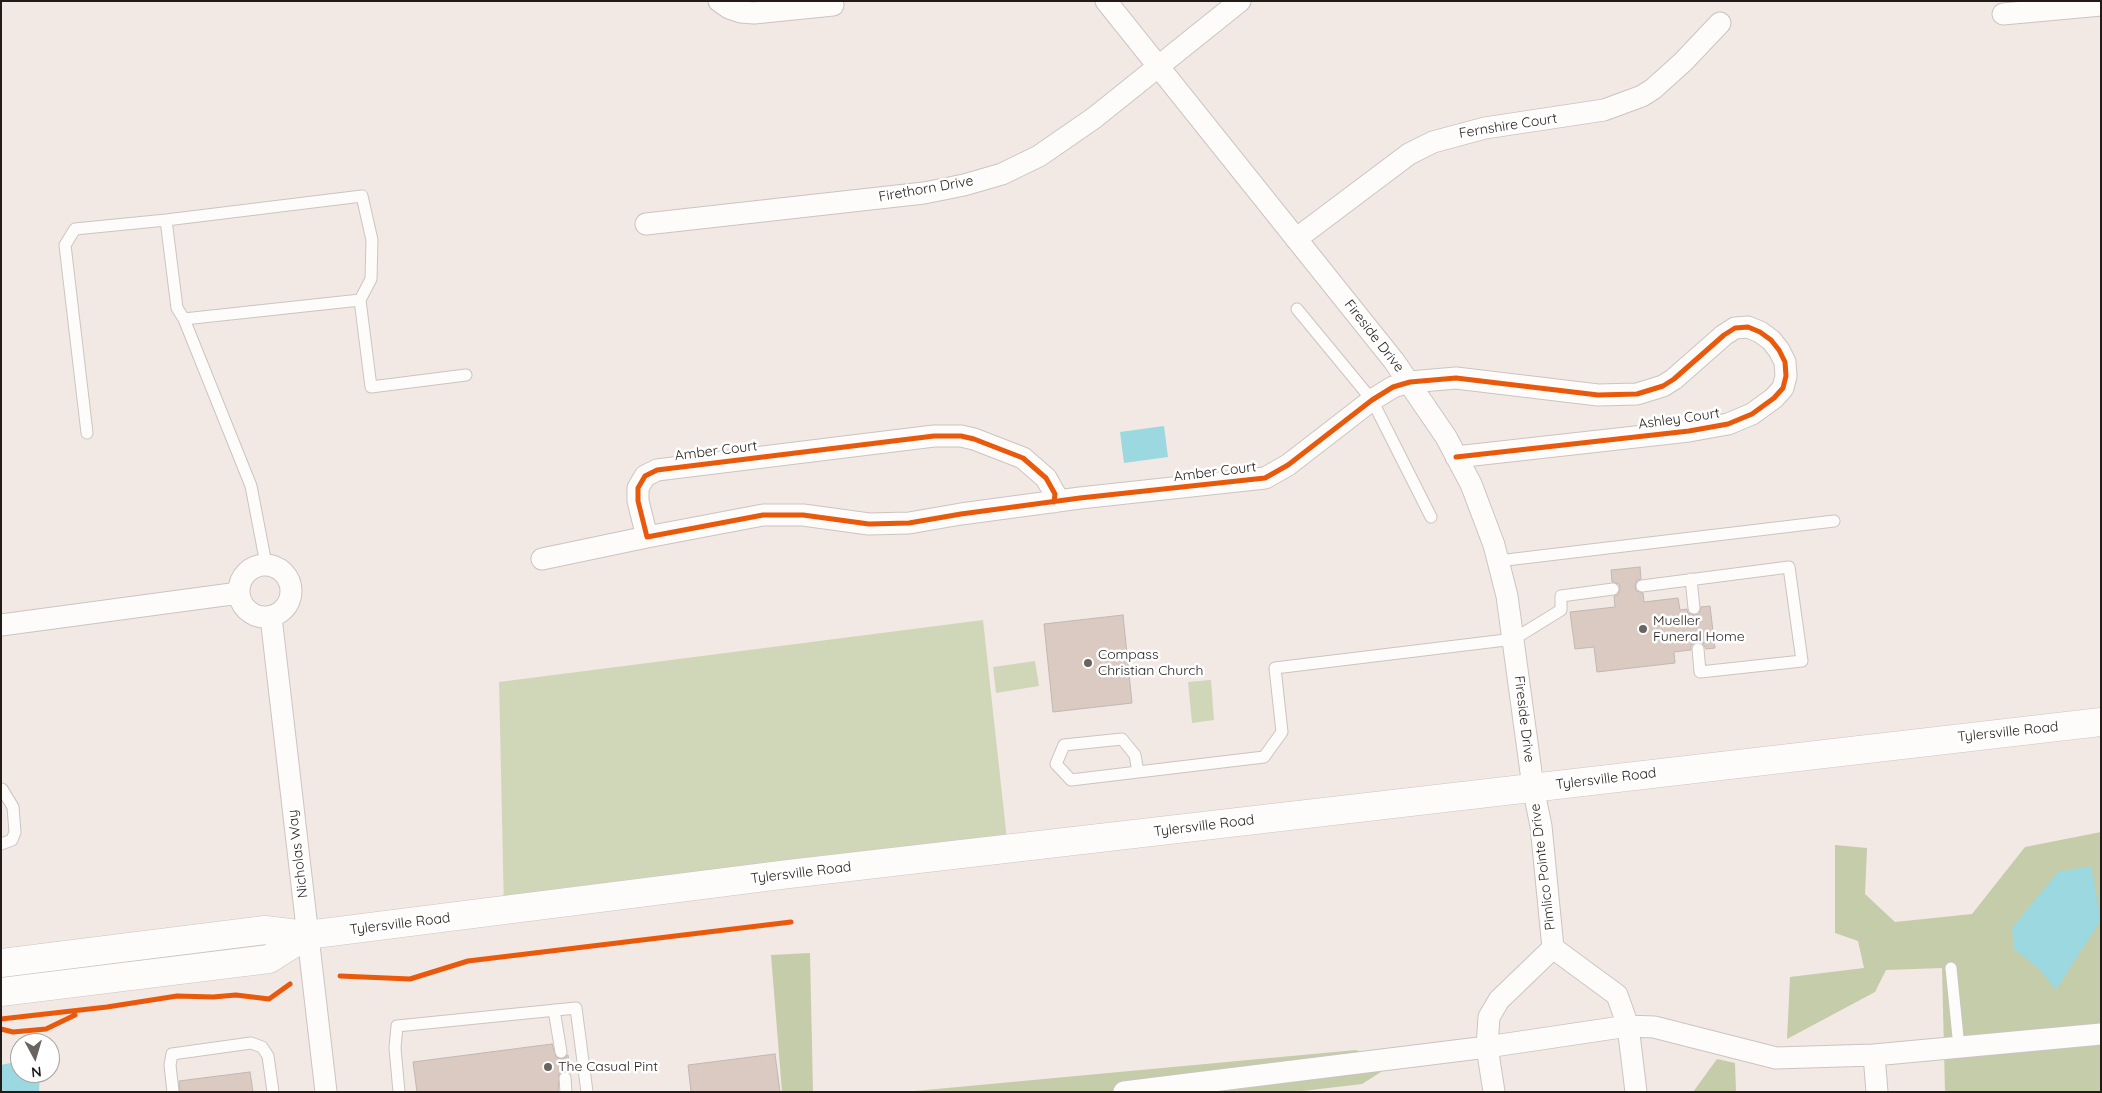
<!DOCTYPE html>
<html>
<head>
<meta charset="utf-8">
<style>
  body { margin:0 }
  #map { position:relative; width:2102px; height:1093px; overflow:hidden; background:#f3e9e4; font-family:Quicksand,sans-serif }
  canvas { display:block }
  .frame { position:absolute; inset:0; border:2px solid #221b18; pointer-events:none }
  .north { position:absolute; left:10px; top:1033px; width:50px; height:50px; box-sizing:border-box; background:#fff; border:1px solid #a7a4a3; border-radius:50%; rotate:174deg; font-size:14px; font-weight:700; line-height:20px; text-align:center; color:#221b18 }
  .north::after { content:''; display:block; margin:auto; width:18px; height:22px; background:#6b635f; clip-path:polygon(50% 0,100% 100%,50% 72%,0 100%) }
</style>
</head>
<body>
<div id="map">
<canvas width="2102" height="1093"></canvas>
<div class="frame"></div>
<div class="north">N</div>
</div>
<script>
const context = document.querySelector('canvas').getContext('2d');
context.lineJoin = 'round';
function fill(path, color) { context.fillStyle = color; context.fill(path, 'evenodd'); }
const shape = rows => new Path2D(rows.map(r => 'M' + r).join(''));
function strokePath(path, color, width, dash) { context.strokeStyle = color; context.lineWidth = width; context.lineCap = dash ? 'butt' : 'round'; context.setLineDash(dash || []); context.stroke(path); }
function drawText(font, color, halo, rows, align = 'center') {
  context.font = font + ' Quicksand,sans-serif'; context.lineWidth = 5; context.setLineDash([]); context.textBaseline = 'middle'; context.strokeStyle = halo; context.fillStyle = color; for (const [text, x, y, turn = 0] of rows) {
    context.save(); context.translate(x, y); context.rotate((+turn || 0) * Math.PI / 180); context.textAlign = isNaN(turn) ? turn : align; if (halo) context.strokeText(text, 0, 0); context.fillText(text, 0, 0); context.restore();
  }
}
const green = shape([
  [983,620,1008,849,504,911,499,682],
  [1035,661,1039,686,996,693,993,667],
  [1211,680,1214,720,1192,723,1188,682]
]);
const forest = shape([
  [2101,832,2101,1091,1945,1092,1942,968,1886,970,1875,992,1787,1039,1790,977,1864,968,1858,941,1835,933,1835,845,1867,848,1865,894,1895,922,1972,914,2025,847],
  [810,953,813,1092,782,1092,771,955],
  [1356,1050,1392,1065,1362,1084,1294,1092,904,1092],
  [1717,1059,1735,1063,1736,1092,1693,1092]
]);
const water = shape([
  [1164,426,1168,457,1124,463,1120,432],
  [2091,866,2101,920,2056,990,2040,970,2014,949,2012,928,2058,872],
  [20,1061,20,1073,40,1073,39,1092,1,1092,1,1065]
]);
const building = shape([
  [1640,567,1641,579,1637,580,1635,586,1636,591,1643,593,1644,602,1678,598,1680,610,1687,609,1688,613,1694,615,1699,614,1701,607,1710,606,1715,648,1706,649,1702,642,1697,642,1691,645,1691,650,1674,652,1675,663,1597,672,1594,647,1575,649,1570,612,1615,607,1614,596,1618,595,1620,588,1619,584,1612,582,1611,570,1640,567],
  [1123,615,1132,703,1053,712,1044,624,1123,615],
  [552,1044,556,1057,562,1059,568,1055,570,1073,564,1071,559,1074,558,1092,417,1092,413,1062,552,1044],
  [775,1054,780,1092,691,1092,688,1065,775,1054],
  [250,1072,253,1092,180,1092,179,1081,250,1072]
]);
const lane = shape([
  [166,220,362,196,372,240,371,279,360,300],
  [1297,309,1372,400,1431,517],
  [87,433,65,245,75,229,166,220,177,308,184,319],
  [1498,561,1834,521],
  [266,564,251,486,184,319,360,300,371,387,466,375],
  [1691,579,1694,608],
  [1642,586,1789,567,1802,661,1700,672,1698,649],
  [1138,772,1135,755,1122,739,1064,745,1056,764,1071,780,1138,772,1264,757,1282,732,1275,668,1514,639,1561,610,1561,596,1613,589],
  [1,844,12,840,15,832,13,807,2,789],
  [1951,968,1959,1047],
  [554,1010,561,1052],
  [565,1078,566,1092],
  [173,1092,170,1065,172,1054,251,1043,262,1047,268,1056,273,1092],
  [399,1092,395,1048,397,1026,576,1008,587,1092]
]);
const street = shape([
  [719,1,729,8,741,12,754,13,833,5],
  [1106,1,1394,361,1446,437,1471,484,1494,545,1507,596,1533,787,1541,826,1553,948,1617,995,1628,1026,1636,1092],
  [2003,14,2101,5],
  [646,224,924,193,964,185,1002,174,1039,156,1094,118,1240,1],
  [1296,239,1409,154,1433,142,1485,128,1604,110,1642,96,1653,89,1683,62,1720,23],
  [1054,502,1055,494,1046,478,1023,458,974,439,961,436,934,436,657,470,645,476,638,488,638,501,647,537,763,515,803,515,869,524,909,523,961,514,1080,498,1265,478,1288,465,1372,400,1393,387,1410,382,1456,378,1598,395,1637,394,1663,386,1674,379,1724,335,1735,328,1748,327,1760,332,1771,340,1779,350,1785,362,1786,376,1783,388,1774,398,1752,414,1728,424,1689,431,1456,457],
  [542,559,647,537],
  '239 591a26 26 0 1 1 52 0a26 26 0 1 1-52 0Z',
  [271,617,326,1092],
  [1,625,239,593],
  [1874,1055,2101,1034],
  [1124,1092,1487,1047,1628,1026,1654,1027,1776,1058,1874,1055,1877,1092],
  [1494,1092,1487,1047,1489,1017,1499,1000,1553,948]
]);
const secondary = shape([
  [1,963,265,930,307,935,789,874,2101,722],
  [1,992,269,959,307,935]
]);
const cycleway = shape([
  [1054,502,1055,494,1046,478,1023,458,974,439,961,436,934,436,657,470,645,476,638,488,638,501,647,537,763,515,803,515,869,524,909,523,961,514,1080,498,1265,478,1288,465,1372,400,1393,387,1410,382,1456,378,1598,395,1637,394,1663,386,1674,379,1724,335,1735,328,1748,327,1760,332,1771,340,1779,350,1785,362,1786,376,1783,388,1774,398,1752,414,1728,424,1689,431,1456,457],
  [340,976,410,979,468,961,791,922],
  [1,1019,107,1007,177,996,213,997,236,995,269,999,290,984],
  [1,1029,13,1032,46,1029,75,1015]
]);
const markers = [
  [1643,629,5,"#6b635f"],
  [1088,663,5,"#6b635f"],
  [548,1067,5,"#6b635f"]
];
const streetNames = [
  ["Fernshire Court",1508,126,-9],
  ["Firethorn Drive",926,189,-10],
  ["Fireside Drive",1374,336,52],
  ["Ashley Court",1679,419,-8],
  ["Amber Court",716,451,-7],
  ["Amber Court",1215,472,-7],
  ["Fireside Drive",1524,719,83],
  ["Tylersville Road",2008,732,-6],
  ["Tylersville Road",1606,779,-7],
  ["Tylersville Road",1204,826,-7],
  ["Nicholas Way",298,854,-97],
  ["Pimlico Pointe Drive",1543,867,-97],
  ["Tylersville Road",801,873,-7],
  ["Tylersville Road",400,924,-7]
];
const poiNames = [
  ["Mueller",1653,621],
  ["Funeral Home",1653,637],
  ["Compass",1098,655],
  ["Christian Church",1098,671],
  ["The Casual Pint",558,1067]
];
fill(green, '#d0d7b9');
fill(forest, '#c4cca9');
fill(water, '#9bd8df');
fill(building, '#dbcac2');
strokePath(building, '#bfb8b3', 1);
strokePath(lane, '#cbc4c0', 13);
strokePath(street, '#cbc4c0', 23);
strokePath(secondary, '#cbc4c0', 29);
strokePath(lane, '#fdfcfb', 11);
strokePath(street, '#fdfcfb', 21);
strokePath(secondary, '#fdfcfb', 28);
strokePath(cycleway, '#e8590c', 5);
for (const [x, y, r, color] of markers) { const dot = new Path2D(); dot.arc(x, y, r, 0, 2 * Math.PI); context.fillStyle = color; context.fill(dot); strokePath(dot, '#fff', 2); }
drawText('14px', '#221b18', '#fff', streetNames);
drawText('14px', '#221b18', '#fff', poiNames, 'left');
</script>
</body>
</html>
